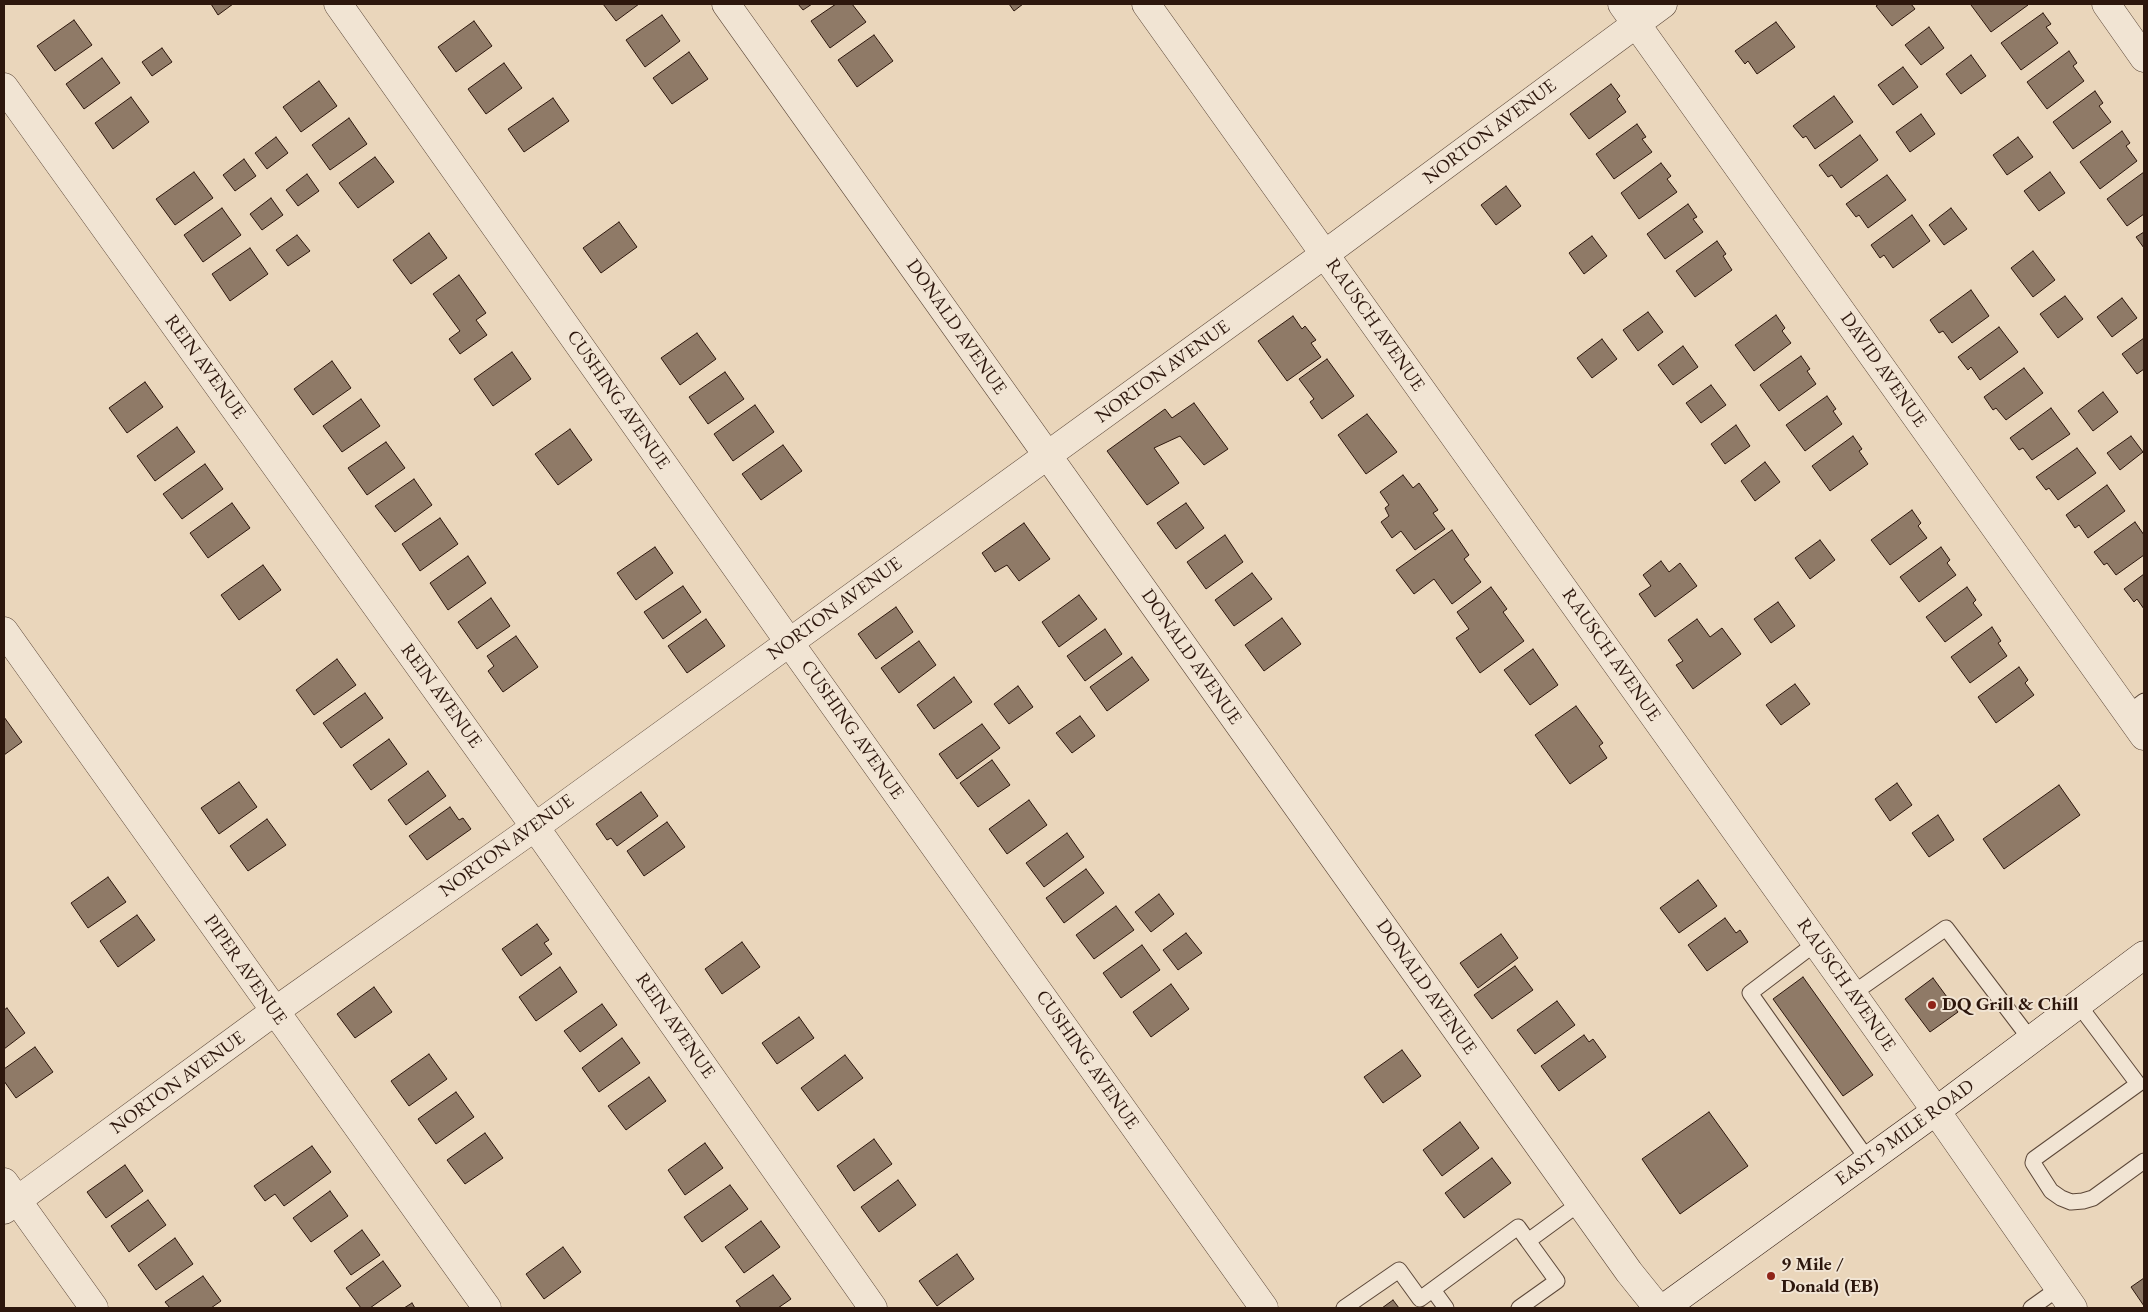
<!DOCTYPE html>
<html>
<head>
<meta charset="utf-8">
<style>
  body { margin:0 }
  #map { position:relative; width:2148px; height:1312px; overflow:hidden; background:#ead6bb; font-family:"EB Garamond",serif }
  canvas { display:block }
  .frame { position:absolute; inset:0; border:5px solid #2d170d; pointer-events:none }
</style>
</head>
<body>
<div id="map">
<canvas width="2148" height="1312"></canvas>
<div class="frame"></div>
</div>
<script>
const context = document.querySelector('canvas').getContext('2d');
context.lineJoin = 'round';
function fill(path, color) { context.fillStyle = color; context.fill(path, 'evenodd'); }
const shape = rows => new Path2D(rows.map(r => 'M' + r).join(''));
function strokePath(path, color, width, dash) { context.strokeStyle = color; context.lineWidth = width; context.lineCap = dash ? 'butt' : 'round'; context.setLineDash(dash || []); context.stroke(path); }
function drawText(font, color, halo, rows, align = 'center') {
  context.font = font + ' "EB Garamond",serif'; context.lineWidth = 4; context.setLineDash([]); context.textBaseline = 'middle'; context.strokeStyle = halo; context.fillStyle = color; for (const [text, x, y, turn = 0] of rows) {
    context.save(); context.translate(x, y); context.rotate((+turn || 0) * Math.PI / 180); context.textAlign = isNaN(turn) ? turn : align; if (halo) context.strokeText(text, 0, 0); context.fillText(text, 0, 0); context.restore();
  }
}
const building = shape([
  [211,4,233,4,218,15,211,4],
  [603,4,639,4,616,21,603,4],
  [798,4,812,4,803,10,798,4],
  [836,4,852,4,866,22,830,48,811,21,836,4],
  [1009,4,1023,4,1014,11,1009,4],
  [1879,4,1911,4,1915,9,1892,26,1876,6,1879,4],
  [1972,4,2027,4,2028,5,1991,32,1971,5,1972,4],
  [2043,13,2051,24,2046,27,2058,43,2021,70,2001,43,2043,13],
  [662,15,680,41,645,67,626,40,662,15],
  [74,20,92,45,55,71,37,46,74,20],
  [474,21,492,46,456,72,438,47,474,21],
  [1776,22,1795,47,1757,74,1748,61,1745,64,1735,51,1776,22],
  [1929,27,1944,48,1921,65,1905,45,1929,27],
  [874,35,893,61,857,87,838,60,874,35],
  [162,48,172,62,152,76,142,62,162,48],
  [2069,51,2077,63,2073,66,2084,81,2047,109,2027,82,2069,51],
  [689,52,708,79,672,104,653,78,689,52],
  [1971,55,1986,76,1961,94,1946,74,1971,55],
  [102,58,120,83,84,109,66,84,102,58],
  [504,63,522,88,486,114,468,89,504,63],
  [1903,67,1918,87,1893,105,1878,85,1903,67],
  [319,81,337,106,301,132,283,107,319,81],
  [1611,84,1620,96,1617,99,1626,112,1589,139,1570,114,1611,84],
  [2095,91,2103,103,2099,106,2111,122,2073,149,2053,122,2095,91],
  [1834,96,1853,122,1815,149,1806,136,1803,138,1793,126,1834,96],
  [131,97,149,122,113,149,95,123,131,97],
  [553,98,569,121,524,152,508,129,553,98],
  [1921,114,1935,134,1910,152,1896,132,1921,114],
  [349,118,367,144,330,170,312,145,349,118],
  [1637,124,1646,137,1642,139,1652,152,1614,179,1596,154,1637,124],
  [2122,131,2130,143,2126,146,2137,161,2100,189,2080,162,2122,131],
  [1860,135,1878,160,1841,188,1832,175,1828,177,1819,165,1860,135],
  [276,137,288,153,267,169,255,153,276,137],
  [2018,137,2033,157,2007,175,1993,155,2018,137],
  [375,157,394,182,358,208,339,183,375,157],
  [244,159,256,176,235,191,223,175,244,159],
  [1661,163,1671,176,1667,179,1677,192,1639,219,1621,193,1661,163],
  [194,172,213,198,175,225,156,199,194,172],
  [2050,172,2065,193,2039,211,2024,191,2050,172],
  [2144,172,2144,214,2127,226,2107,199,2144,172],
  [307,174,319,191,298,206,286,190,307,174],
  [1887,175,1906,200,1868,228,1859,215,1856,217,1846,204,1887,175],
  [1506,186,1521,206,1496,225,1481,205,1506,186],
  [271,198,283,215,262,230,250,214,271,198],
  [1688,204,1697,217,1693,219,1703,232,1665,259,1647,234,1688,204],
  [222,208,241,235,203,262,184,235,222,208],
  [1951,208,1967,229,1944,245,1929,225,1951,208],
  [1912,215,1930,241,1893,268,1884,255,1880,258,1871,245,1912,215],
  [619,222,637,247,601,273,583,248,619,222],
  [2144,232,2144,248,2136,237,2144,232],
  [429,233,447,258,411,284,393,260,429,233],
  [297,235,310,251,288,266,276,250,297,235],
  [1592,236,1607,256,1584,274,1569,253,1592,236],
  [1717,241,1726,254,1723,256,1732,270,1695,297,1676,271,1717,241],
  [250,248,268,274,230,301,212,274,250,248],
  [2033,251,2055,280,2033,297,2011,268,2033,251],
  [459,275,486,313,476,320,487,335,460,354,449,339,460,331,433,294,459,275],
  [1971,290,1989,316,1952,343,1943,331,1939,333,1930,320,1971,290],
  [2065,296,2083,319,2058,338,2040,314,2065,296],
  [2122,298,2137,318,2112,337,2097,317,2122,298],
  [1648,312,1663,332,1638,351,1623,330,1648,312],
  [1776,315,1785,328,1782,331,1791,343,1754,371,1735,345,1776,315],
  [1293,316,1302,329,1305,326,1316,340,1311,343,1321,357,1287,381,1258,341,1293,316],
  [1999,327,2018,352,1980,380,1971,367,1968,370,1958,357,1999,327],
  [697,333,716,359,680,385,661,358,697,333],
  [2144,338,2144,369,2137,374,2122,354,2144,338],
  [1602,339,1617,359,1592,378,1577,358,1602,339],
  [1683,346,1698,367,1673,385,1658,365,1683,346],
  [512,352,531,379,493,406,474,379,512,352],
  [1801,356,1810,369,1807,371,1816,384,1779,411,1760,385,1801,356],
  [1327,359,1354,396,1322,419,1310,402,1314,399,1299,379,1327,359],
  [332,361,351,388,313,415,294,389,332,361],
  [2024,368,2043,393,2006,420,1996,408,1993,410,1984,397,2024,368],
  [725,372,744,399,708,424,689,397,725,372],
  [145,382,163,407,127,433,109,408,145,382],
  [1711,385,1726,405,1701,423,1686,403,1711,385],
  [2103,392,2118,412,2093,431,2078,411,2103,392],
  [1827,396,1836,409,1833,411,1842,424,1805,451,1786,425,1827,396],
  [361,399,380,426,342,452,323,426,361,399],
  [1194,403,1228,449,1204,465,1180,436,1154,448,1179,483,1147,505,1107,451,1165,409,1172,418,1194,403],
  [755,405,774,432,733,461,714,434,755,405],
  [2051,408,2070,434,2032,460,2023,448,2019,450,2010,438,2051,408],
  [1367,414,1397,452,1366,474,1338,435,1367,414],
  [1736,425,1750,446,1725,464,1711,444,1736,425],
  [177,427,195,452,155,481,137,456,177,427],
  [570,429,592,460,558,485,535,454,570,429],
  [1853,436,1862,449,1859,451,1868,464,1830,491,1812,466,1853,436],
  [2131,436,2143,452,2120,470,2107,453,2131,436],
  [386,442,405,468,367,495,348,468,386,442],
  [783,445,802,471,761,500,742,474,783,445],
  [2077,448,2096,473,2058,500,2049,488,2046,490,2036,477,2077,448],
  [1765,462,1780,482,1755,501,1741,481,1765,462],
  [205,464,223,489,182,519,163,494,205,464],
  [1403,475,1413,488,1419,483,1438,510,1433,513,1445,529,1415,550,1401,531,1392,538,1381,522,1389,516,1385,508,1389,505,1380,492,1403,475],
  [414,479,432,505,395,532,375,506,414,479],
  [2107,485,2125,511,2088,538,2079,525,2075,528,2066,515,2107,485],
  [232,503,250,528,208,558,190,533,232,503],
  [1186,503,1204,528,1176,549,1157,523,1186,503],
  [1912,510,1921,523,1918,526,1927,538,1890,565,1871,540,1912,510],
  [440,518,458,544,420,571,402,544,440,518],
  [2135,522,2144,535,2144,555,2116,575,2107,563,2104,565,2094,552,2135,522],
  [1024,523,1050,559,1019,581,1007,565,995,572,982,553,1024,523],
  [1452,530,1469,555,1464,559,1481,582,1452,604,1434,579,1414,594,1396,570,1452,530],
  [1225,535,1243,562,1206,589,1187,562,1225,535],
  [1820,540,1835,560,1810,579,1795,558,1820,540],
  [655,547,673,573,636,600,617,573,655,547],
  [1941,547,1950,560,1947,563,1956,575,1919,602,1900,577,1941,547],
  [468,556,486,583,448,610,430,583,468,556],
  [1661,561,1669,572,1680,563,1697,586,1655,617,1639,594,1651,586,1643,575,1661,561],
  [263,565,281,590,239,620,221,595,263,565],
  [1252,573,1272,599,1234,626,1215,600,1252,573],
  [2144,574,2144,609,2137,599,2134,602,2124,589,2144,574],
  [683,586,701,612,663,639,644,612,683,586],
  [1491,587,1507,609,1503,612,1524,641,1480,673,1456,638,1469,629,1457,612,1491,587],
  [1967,587,1976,600,1973,603,1982,615,1945,642,1926,617,1967,587],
  [1079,595,1097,619,1059,647,1042,622,1079,595],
  [491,598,510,626,477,649,458,622,491,598],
  [1778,602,1795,626,1771,643,1754,619,1778,602],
  [896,607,913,632,876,659,858,634,896,607],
  [1282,618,1301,644,1264,671,1245,645,1282,618],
  [706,619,725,646,687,673,668,646,706,619],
  [1697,619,1710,637,1722,628,1741,654,1693,689,1676,665,1683,661,1668,640,1697,619],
  [1992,627,2001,641,1998,643,2007,656,1970,683,1951,657,1992,627],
  [1105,629,1122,654,1085,681,1067,656,1105,629],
  [516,636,538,667,503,692,488,671,494,666,487,656,516,636],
  [919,641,936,665,899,693,881,668,919,641],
  [1533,649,1558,685,1530,705,1504,670,1533,649],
  [1132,657,1149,680,1107,711,1090,687,1132,657],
  [337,659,356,685,314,715,296,690,337,659],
  [2019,667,2028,680,2025,683,2034,695,1996,723,1978,697,2019,667],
  [954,677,972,702,934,729,917,705,954,677],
  [1795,684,1810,704,1781,725,1766,705,1795,684],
  [1018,686,1033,707,1009,724,994,704,1018,686],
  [365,693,383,718,341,748,323,723,365,693],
  [1576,706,1603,743,1599,746,1607,758,1570,784,1535,735,1576,706],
  [1080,716,1095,736,1072,753,1056,733,1080,716],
  [4,717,22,742,4,755,4,717],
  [982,724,1000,748,957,779,939,754,982,724],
  [389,739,407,764,371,790,353,765,389,739],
  [992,760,1010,785,978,807,960,783,992,760],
  [428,771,446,796,406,825,388,800,428,771],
  [239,782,257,807,219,834,201,808,239,782],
  [1897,783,1912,805,1890,821,1875,799,1897,783],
  [2059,785,2080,815,2004,869,1983,839,2059,785],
  [641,792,658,816,617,846,611,838,607,840,596,824,641,792],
  [1029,800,1047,825,1007,854,989,829,1029,800],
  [450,807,459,820,463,818,471,829,427,860,409,836,450,807],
  [1938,815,1954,840,1929,857,1912,833,1938,815],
  [267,819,286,845,248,871,230,846,267,819],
  [667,822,685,847,644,876,627,851,667,822],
  [1067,833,1084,857,1044,887,1026,863,1067,833],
  [1086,869,1104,893,1064,923,1046,898,1086,869],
  [108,877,126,902,88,928,71,903,108,877],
  [1698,880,1717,906,1679,933,1660,908,1698,880],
  [1159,894,1174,914,1151,932,1135,912,1159,894],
  [1116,906,1134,930,1094,959,1076,935,1116,906],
  [137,915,155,940,118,967,100,941,137,915],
  [1725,918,1736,933,1740,930,1748,942,1707,971,1688,945,1725,918],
  [537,924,549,940,544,943,552,954,521,976,502,949,537,924],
  [1186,933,1202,953,1178,970,1163,950,1186,933],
  [1501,934,1518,958,1478,988,1460,963,1501,934],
  [742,942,760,967,722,994,705,969,742,942],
  [1142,945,1160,970,1121,998,1103,973,1142,945],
  [1515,966,1533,990,1492,1019,1474,995,1515,966],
  [560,967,577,992,536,1021,519,997,560,967],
  [1803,977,1873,1075,1843,1096,1773,999,1803,977],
  [1933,978,1958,1012,1930,1032,1905,999,1933,978],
  [1171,984,1189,1009,1151,1037,1133,1012,1171,984],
  [374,987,392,1012,355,1038,337,1014,374,987],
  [1557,1001,1575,1025,1535,1054,1517,1030,1557,1001],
  [602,1004,617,1025,580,1052,564,1031,602,1004],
  [7,1008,25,1033,4,1049,4,1010,7,1008],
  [799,1017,814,1038,777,1064,762,1043,799,1017],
  [1584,1035,1589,1042,1593,1039,1606,1057,1559,1091,1541,1066,1584,1035],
  [622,1038,640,1063,599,1092,582,1068,622,1038],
  [35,1047,53,1072,16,1098,4,1081,4,1069,35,1047],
  [1402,1050,1421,1076,1383,1103,1364,1077,1402,1050],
  [429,1054,447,1079,409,1106,391,1081,429,1054],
  [845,1055,863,1078,818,1111,801,1088,845,1055],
  [649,1077,666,1101,626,1130,608,1106,649,1077],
  [456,1092,474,1117,436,1144,418,1119,456,1092],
  [1709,1112,1748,1166,1680,1214,1642,1159,1709,1112],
  [1460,1122,1479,1148,1442,1176,1423,1150,1460,1122],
  [485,1133,503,1158,465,1184,447,1160,485,1133],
  [874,1139,892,1164,854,1191,837,1166,874,1139],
  [705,1143,723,1168,685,1195,668,1170,705,1143],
  [312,1146,331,1172,284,1206,275,1194,265,1201,254,1186,312,1146],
  [1492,1158,1511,1183,1464,1218,1445,1193,1492,1158],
  [125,1165,143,1191,106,1218,87,1192,125,1165],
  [898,1180,916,1205,879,1232,861,1207,898,1180],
  [730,1185,748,1209,702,1242,684,1217,730,1185],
  [330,1191,348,1216,311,1242,293,1218,330,1191],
  [148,1200,166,1225,129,1252,111,1226,148,1200],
  [761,1221,780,1247,744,1273,725,1247,761,1221],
  [362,1230,380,1255,351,1275,334,1251,362,1230],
  [175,1238,193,1264,156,1290,138,1265,175,1238],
  [563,1247,581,1272,544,1299,526,1274,563,1247],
  [957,1254,974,1279,937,1306,919,1281,957,1254],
  [383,1261,401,1286,370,1308,361,1308,346,1288,383,1261],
  [773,1275,791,1299,778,1308,741,1308,736,1301,773,1275],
  [203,1276,221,1301,211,1308,170,1308,165,1302,203,1276],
  [2144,1278,2144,1306,2131,1287,2144,1278],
  [1393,1300,1399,1308,1382,1308,1393,1300],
  [412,1303,415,1308,404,1308,412,1303]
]);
const lane = shape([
  [2128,713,2144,701],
  [1816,943,1750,993,1868,1160],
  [1852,994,1946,928,2031,1040],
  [2078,1004,2138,1084,2034,1159,2033,1163,2051,1191,2061,1198,2071,1202,2083,1201,2093,1198,2144,1161],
  [1433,1290,1446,1308],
  [1344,1308,1399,1270,1420,1299,1518,1227,1528,1241,1580,1203],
  [1519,1308,1557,1281,1528,1241],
  [2031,1308,2059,1288]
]);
const street = shape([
  [338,4,789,642,1264,1308],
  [726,4,1629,1272,1658,1308],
  [1146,4,1936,1111,2073,1308],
  [1622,4,2144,736],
  [2106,4,2144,58],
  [4,87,535,827,873,1308],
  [4,631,487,1308],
  [4,1182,94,1308],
  [4,1210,275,1011,535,827,1325,254,1663,4]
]);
const secondary = shape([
  [1664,1308,1936,1111,2144,955]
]);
const markers = [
  [1932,1005,5,"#8f2418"],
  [1771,1276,5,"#8f2418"]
];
const streetNames = [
  ["NORTON AVENUE",1490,132,-37],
  ["RAUSCH AVENUE",1375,325,55],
  ["DONALD AVENUE",956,327,55],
  ["REIN AVENUE",205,367,54],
  ["DAVID AVENUE",1883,370,55],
  ["NORTON AVENUE",1163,372,-36],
  ["CUSHING AVENUE",618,400,55],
  ["NORTON AVENUE",835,609,-36],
  ["RAUSCH AVENUE",1611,655,55],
  ["DONALD AVENUE",1191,657,55],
  ["REIN AVENUE",441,696,54],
  ["CUSHING AVENUE",852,730,55],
  ["NORTON AVENUE",507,846,-36],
  ["PIPER AVENUE",245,970,55],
  ["RAUSCH AVENUE",1846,985,55],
  ["DONALD AVENUE",1426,987,55],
  ["REIN AVENUE",675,1026,55],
  ["CUSHING AVENUE",1087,1060,55],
  ["NORTON AVENUE",178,1083,-36],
  ["EAST 9 MILE ROAD",1905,1133,-36]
];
const poiNames = [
  ["DQ Grill & Chill",1942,1005],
  ["9 Mile /",1781,1265],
  ["Donald (EB)",1781,1287]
];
fill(building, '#8f7a67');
strokePath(building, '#2d170d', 1);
strokePath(lane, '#5c4738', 17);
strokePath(street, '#5c4738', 29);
strokePath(secondary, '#2d170d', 29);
strokePath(lane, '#f1e4d3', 15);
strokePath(street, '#f1e4d3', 28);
strokePath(secondary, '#f1e4d3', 28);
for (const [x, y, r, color] of markers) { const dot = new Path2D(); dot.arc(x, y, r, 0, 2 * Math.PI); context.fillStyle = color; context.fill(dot); strokePath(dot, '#f1e4d3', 2); }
drawText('19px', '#2d170d', '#f1e4d3', streetNames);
drawText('bold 19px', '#2d170d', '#f1e4d3', poiNames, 'left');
</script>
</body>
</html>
